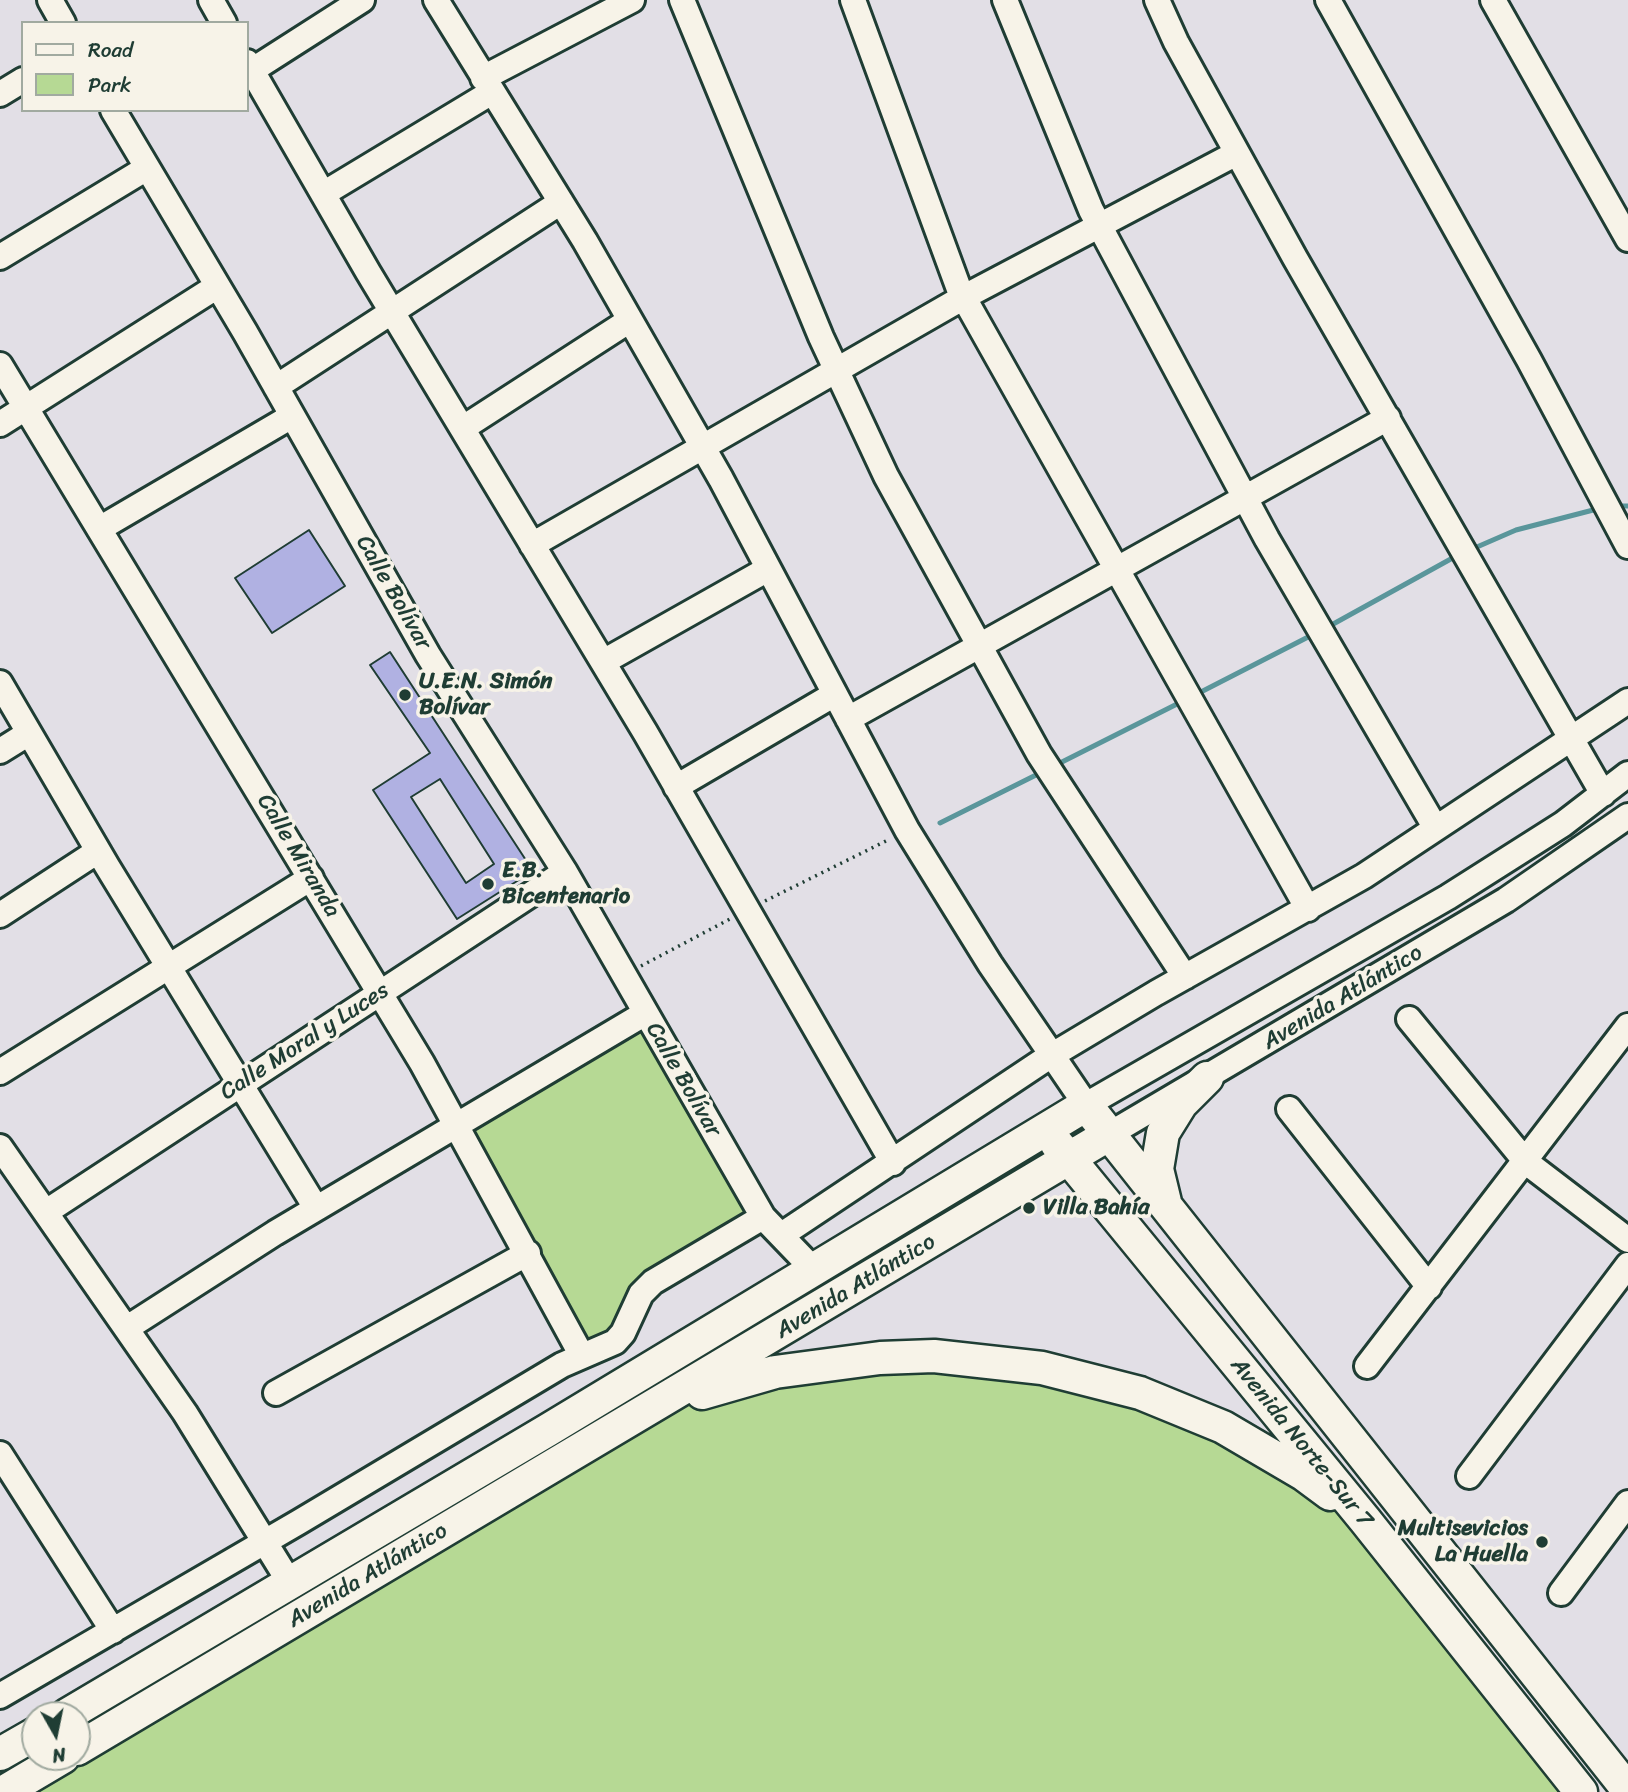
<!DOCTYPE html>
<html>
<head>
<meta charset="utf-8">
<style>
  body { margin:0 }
  #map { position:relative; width:1628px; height:1792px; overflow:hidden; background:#e2dfe6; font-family:Sriracha,sans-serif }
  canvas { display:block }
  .legend { position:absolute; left:21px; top:21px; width:228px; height:91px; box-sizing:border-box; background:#f7f3e8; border:2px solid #a1aaa0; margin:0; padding:9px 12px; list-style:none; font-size:21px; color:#1f3d34 }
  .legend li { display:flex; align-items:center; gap:14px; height:35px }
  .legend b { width:35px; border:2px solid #a1aaa0 }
  .north { position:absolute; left:21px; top:1701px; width:70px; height:70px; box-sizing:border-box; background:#f7f3e8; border:2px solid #a1aaa0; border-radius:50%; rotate:171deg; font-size:19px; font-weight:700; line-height:28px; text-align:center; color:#1f3d34 }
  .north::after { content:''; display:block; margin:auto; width:24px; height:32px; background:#1f3d34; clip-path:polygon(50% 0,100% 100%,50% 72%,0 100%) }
</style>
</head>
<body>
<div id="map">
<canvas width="1628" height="1792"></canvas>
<ul class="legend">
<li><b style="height:9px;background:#f7f3e8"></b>Road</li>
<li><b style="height:19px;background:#b6d994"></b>Park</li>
</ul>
<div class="north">N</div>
</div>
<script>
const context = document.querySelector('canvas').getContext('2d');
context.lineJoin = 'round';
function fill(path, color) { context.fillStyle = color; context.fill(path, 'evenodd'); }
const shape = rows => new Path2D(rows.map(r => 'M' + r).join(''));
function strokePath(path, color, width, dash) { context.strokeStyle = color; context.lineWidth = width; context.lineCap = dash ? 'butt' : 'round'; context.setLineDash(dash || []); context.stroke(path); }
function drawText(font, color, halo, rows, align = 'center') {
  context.font = font + ' Sriracha,sans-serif'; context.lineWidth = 7; context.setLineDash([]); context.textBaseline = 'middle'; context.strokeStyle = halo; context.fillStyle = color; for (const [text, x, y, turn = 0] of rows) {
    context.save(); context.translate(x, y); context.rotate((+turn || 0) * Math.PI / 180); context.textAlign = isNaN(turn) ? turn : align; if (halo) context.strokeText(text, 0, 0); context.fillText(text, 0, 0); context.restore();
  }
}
const green = shape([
  [644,1014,763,1217,632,1310,582,1356,455,1123],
  [880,1358,1140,1393,1365,1520,1581,1792,4,1792,690,1397]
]);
const stream = shape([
  [1614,506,1628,506],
  [1470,550,1516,530,1601,508],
  [1326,628,1458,555],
  [1195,695,1314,634],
  [1054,766,1183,701],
  [940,823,1042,772]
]);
const building = shape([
  [309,530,345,586,272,633,235,578,309,530],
  [390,652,533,871,457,919,373,790,430,753,370,665,390,652],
  [440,779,494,864,466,883,411,797,440,779]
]);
const path = shape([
  [765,901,890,839],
  [641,966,730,919]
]);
const minor = shape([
  [50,0,63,23],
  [211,0,224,23],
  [436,0,585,241,721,479,907,830,990,964,1086,1105,1448,897,1563,824,1628,774],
  [682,0,821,337,886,476,1039,754,1185,977],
  [853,0,959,289,1308,909],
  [1005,0,1091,210,1267,539,1435,827],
  [1157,0,1176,42,1295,258,1603,794],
  [1328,0,1529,360,1628,546],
  [1493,0,1628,239],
  [247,62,368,272,645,732,893,1163],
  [251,71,362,0],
  [483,78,632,0],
  [0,94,23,80],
  [113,110,245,332,428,655,565,872,763,1217,814,1270],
  [323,194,492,92],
  [0,257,147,168],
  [0,365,422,1063,582,1356],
  [276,387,561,202],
  [0,424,216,287],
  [463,428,630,320],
  [99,529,292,416],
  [532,545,964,297,1237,153],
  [603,662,768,569],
  [0,683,107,866,316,1208],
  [848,719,1388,418],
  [0,751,29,733],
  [676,787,835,694],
  [0,915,98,851],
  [1409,1019,1526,1162,1628,1240],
  [0,1072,311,878],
  [1289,1109,1429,1287],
  [1108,1135,1506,900,1628,816],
  [0,1147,185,1413,290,1583],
  [46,1212,565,872],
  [783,1234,1044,1060,1156,993,1364,876,1628,701],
  [127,1328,275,1233,644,1014],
  [1367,1366,1628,1026],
  [276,1393,528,1253],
  [0,1454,113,1631],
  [1469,1476,1628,1265],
  [1561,1593,1628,1503],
  [0,1696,299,1522,562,1365,615,1342,623,1333,641,1294,653,1282,763,1217]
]);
const major = shape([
  [1057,1144,1365,1520,1581,1792],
  [1165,1202,1157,1169,1163,1133,1181,1104,1207,1078],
  [702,1393,775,1372,880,1358,934,1356,1042,1368,1140,1393,1223,1427,1303,1474,1330,1494],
  [67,1715,548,1430,1086,1105,1628,1790],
  [77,1749,1108,1135],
  [0,1754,35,1734],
  [4,1792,63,1757]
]);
const markers = [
  [405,695,7,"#1f3d34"],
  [488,884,7,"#1f3d34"],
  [1029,1208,7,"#1f3d34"],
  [1542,1542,7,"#1f3d34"]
];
const streetNames = [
  ["Calle Bolívar",393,593,60],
  ["Calle Miranda",298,856,59],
  ["Avenida Atlántico",1343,998,-31],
  ["Calle Moral y Luces",305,1042,-33],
  ["Calle Bolívar",683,1080,60],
  ["Avenida Atlántico",856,1287,-31],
  ["Avenida Norte-Sur 7",1301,1443,51],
  ["Avenida Atlántico",368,1576,-31]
];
const poiNames = [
  ["U.E.N. Simón",419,682],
  ["Bolívar",419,708],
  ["E.B.",502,871],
  ["Bicentenario",502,897],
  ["Villa Bahía",1043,1208],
  ["Multisevicios",1528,1529,"right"],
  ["La Huella",1528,1555,"right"]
];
fill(green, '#b6d994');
strokePath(stream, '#5a969b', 5);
fill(building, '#b0b1e2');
strokePath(building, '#1f3d34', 2);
strokePath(minor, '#1f3d34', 30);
strokePath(major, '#1f3d34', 37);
strokePath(path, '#1f3d34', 3.5, [2, 5]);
strokePath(minor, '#f7f3e8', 24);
strokePath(major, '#f7f3e8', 32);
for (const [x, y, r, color] of markers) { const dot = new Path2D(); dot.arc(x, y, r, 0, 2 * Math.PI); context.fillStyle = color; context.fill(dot); strokePath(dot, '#f7f3e8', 2.5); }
drawText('23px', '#1f3d34', '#f7f3e8', streetNames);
drawText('bold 23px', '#1f3d34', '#f7f3e8', poiNames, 'left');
</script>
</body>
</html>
